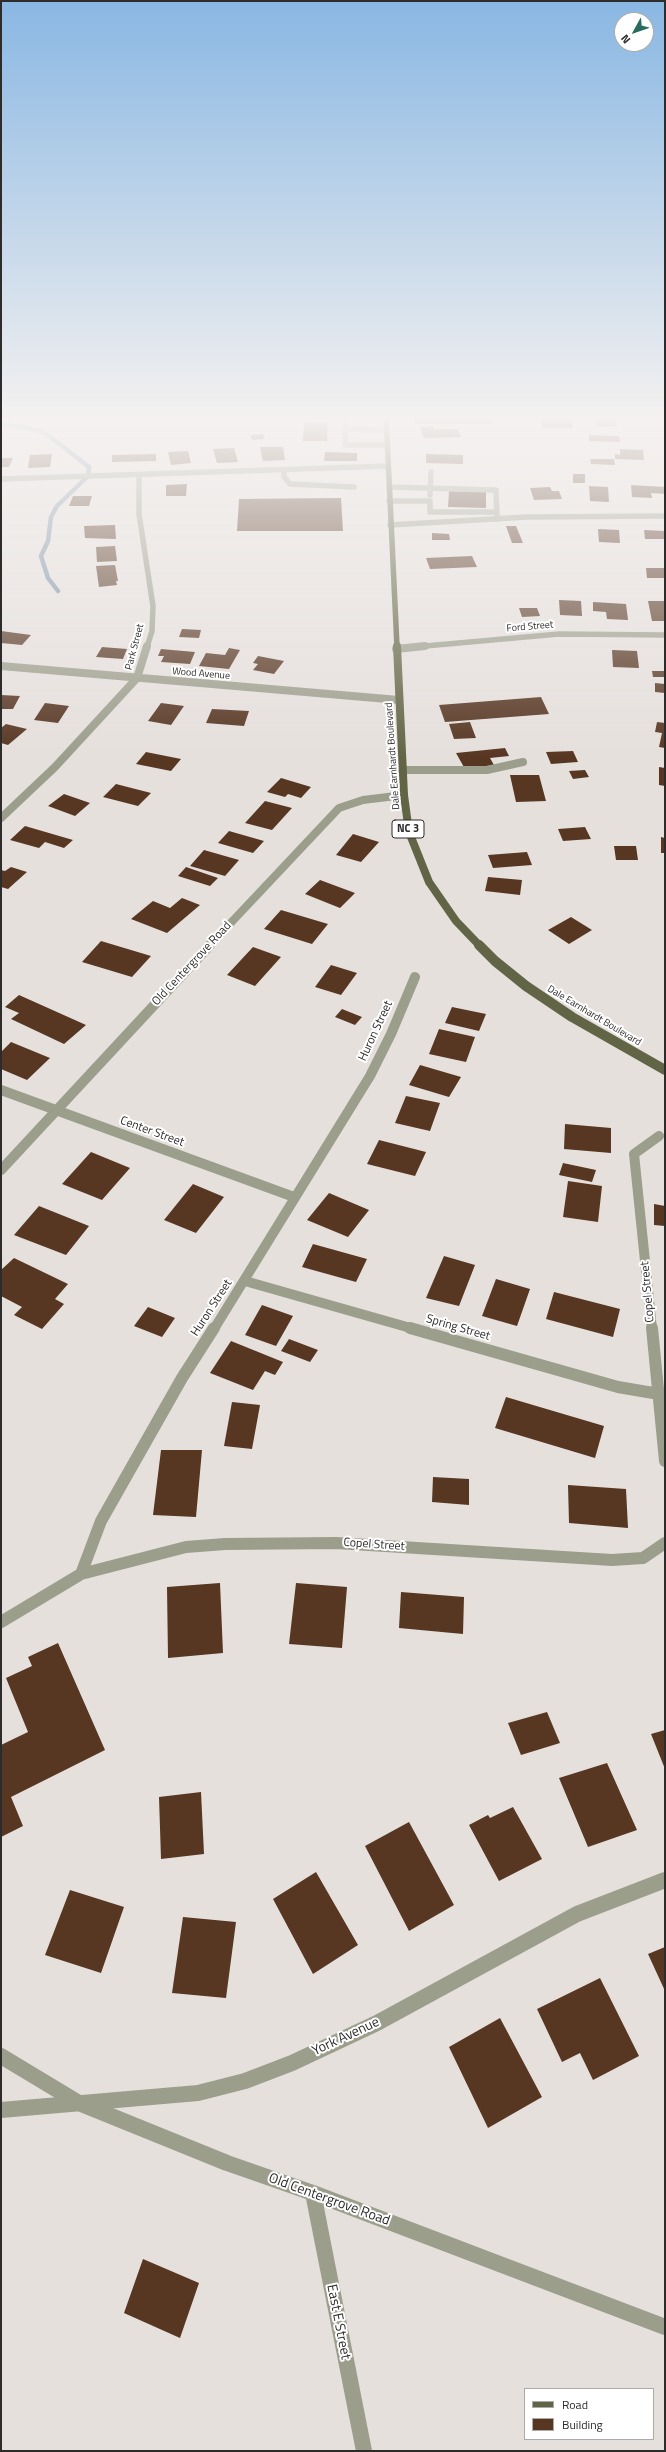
<!DOCTYPE html>
<html>
<head>
<meta charset="utf-8">
<style>
  body { margin:0 }
  #map { position:relative; width:666px; height:2452px; overflow:hidden; background:#e6e0dd; font-family:"Titillium Web",sans-serif }
  canvas { display:block }
  .frame { position:absolute; inset:0; border:2px solid #2e2c2b; pointer-events:none }
  .legend { position:absolute; left:524px; top:2388px; width:130px; height:52px; box-sizing:border-box; background:#fff; border:1px solid #ababaa; margin:0; padding:5px 7px; list-style:none; font-size:12px; color:#2e2c2b }
  .legend li { display:flex; align-items:center; gap:8px; height:20px }
  .legend b { width:20px; border:1px solid #ababaa }
  .north { position:absolute; left:614px; top:12px; width:40px; height:40px; box-sizing:border-box; background:#fff; border:1px solid #ababaa; border-radius:50%; rotate:230deg; font-size:11px; font-weight:700; line-height:16px; text-align:center; color:#2e2c2b }
  .north::after { content:''; display:block; margin:auto; width:14px; height:18px; background:#286c5e; clip-path:polygon(50% 0,100% 100%,50% 72%,0 100%) }
</style>
</head>
<body>
<div id="map">
<canvas width="666" height="2452"></canvas>
<div class="frame"></div>
<ul class="legend">
<li><b style="height:5px;background:#626545"></b>Road</li>
<li><b style="height:11px;background:#573622"></b>Building</li>
</ul>
<div class="north">N</div>
</div>
<script>
const context = document.querySelector('canvas').getContext('2d');
context.lineJoin = 'round';
const shape = rows => new Path2D(rows.map(r => 'M' + r).join(''));
function strokePath(path, color, width, dash) { context.strokeStyle = color; context.lineWidth = width; context.lineCap = dash ? 'butt' : 'round'; context.setLineDash(dash || []); context.stroke(path); }
function fill(path, color) { context.fillStyle = color; context.fill(path, 'evenodd'); }
function drawText(font, color, halo, rows, align = 'center') {
  context.font = font + ' "Titillium Web",sans-serif'; context.lineWidth = 4; context.setLineDash([]); context.textBaseline = 'middle'; context.strokeStyle = halo; context.fillStyle = color; for (const [text, x, y, turn = 0] of rows) {
    context.save(); context.translate(x, y); context.rotate((+turn || 0) * Math.PI / 180); context.textAlign = isNaN(turn) ? turn : align; if (halo) context.strokeText(text, 0, 0); context.fillText(text, 0, 0); context.restore();
  }
}
const stream = shape([
  [1,424,37,430,48,435,89,467,88,476,57,506,51,517,48,541,41,556,48,578,58,591]
]);
const building = shape([
  [413,414,490,414,492,424,415,424],
  [540,416,570,416,573,428,542,428],
  [596,418,616,419,617,427,596,426],
  [304,422,328,423,327,441,303,441],
  [433,426,434,429,458,429,461,437,424,438,420,427],
  [263,434,265,439,252,440,250,435],
  [589,435,619,436,620,442,589,441],
  [260,447,283,447,285,460,263,461],
  [234,448,238,462,217,463,213,449],
  [620,449,643,450,644,460,615,459,615,454,620,455],
  [188,451,191,463,171,465,168,452],
  [325,452,357,453,357,461,324,461],
  [52,454,50,467,28,468,30,455],
  [156,454,156,461,112,462,112,455],
  [426,454,463,455,463,464,426,463],
  [1,458,13,458,9,467,1,467],
  [590,459,614,459,615,465,591,464],
  [573,474,585,474,585,483,573,483],
  [187,484,186,496,166,496,166,485],
  [631,485,665,487,665,494,651,493,652,498,632,497],
  [589,486,608,487,609,502,590,501],
  [550,487,552,491,559,491,562,499,534,500,530,488],
  [449,491,486,492,486,508,448,507],
  [73,496,92,496,89,506,69,506],
  [341,498,343,531,237,531,239,499],
  [115,525,116,539,85,538,84,526],
  [506,526,516,526,523,543,512,543],
  [598,529,619,530,620,543,599,542],
  [644,530,665,531,665,539,645,539],
  [432,533,449,534,450,540,432,540],
  [115,546,117,561,97,562,96,547],
  [472,556,477,567,430,569,426,558],
  [115,565,118,581,116,581,117,585,99,587,96,566],
  [646,568,665,568,665,578,647,578],
  [559,600,581,601,582,616,560,615],
  [648,601,665,601,665,621,652,621],
  [593,602,626,604,628,620,607,619,606,612,593,611],
  [519,608,537,608,540,616,522,617],
  [182,629,201,630,199,638,179,637],
  [1,631,31,635,22,645,1,643],
  [102,647,127,649,123,659,96,657],
  [229,648,240,650,229,669,199,666,206,653,225,655],
  [161,649,195,652,190,664,161,662,164,656,158,656],
  [612,650,637,651,639,668,613,667],
  [258,656,284,661,274,674,253,670,258,664,253,663],
  [652,671,665,671,665,677,653,677],
  [655,683,665,684,665,693,655,692],
  [1,695,20,696,13,709,1,709],
  [541,697,549,714,445,722,439,705],
  [45,703,69,706,58,723,34,720],
  [161,703,184,706,171,725,148,721],
  [212,709,249,711,244,726,206,723],
  [470,722,476,738,454,739,449,724],
  [657,722,665,723,665,748,659,747,662,733,655,732],
  [6,724,27,729,8,745,1,743,1,728],
  [505,748,509,756,490,758,494,765,465,769,456,753],
  [573,751,578,762,551,764,546,752],
  [146,752,181,759,171,771,136,764],
  [659,767,665,768,665,786,659,785],
  [585,770,589,777,573,779,569,771],
  [510,775,539,775,546,801,516,802],
  [281,778,311,787,301,798,288,794,285,797,267,792],
  [116,784,151,793,138,806,103,797],
  [64,794,90,803,75,816,48,806],
  [265,801,292,808,272,830,245,823],
  [25,826,73,840,64,848,45,842,39,848,10,840],
  [585,827,591,839,563,841,558,829],
  [229,831,264,841,253,853,218,843],
  [353,834,379,842,361,862,336,855],
  [661,837,665,838,665,853,661,853],
  [614,846,636,846,638,860,616,860],
  [204,850,239,860,225,876,190,866],
  [527,852,532,865,493,868,488,855],
  [11,867,27,872,8,889,1,887,1,870,5,871],
  [186,867,218,878,210,886,178,876],
  [488,877,522,880,520,895,485,891],
  [320,880,355,893,340,908,305,894],
  [182,898,200,905,167,933,131,919,153,901,170,908],
  [281,910,328,924,312,944,264,929],
  [571,917,592,930,569,944,548,930],
  [101,941,151,956,132,977,82,962],
  [253,947,281,957,255,986,227,975],
  [331,965,357,973,341,995,315,987],
  [19,995,86,1025,64,1044,11,1019,19,1013,5,1007],
  [452,1007,486,1014,479,1031,445,1023],
  [342,1009,362,1017,355,1025,335,1017],
  [439,1029,475,1037,466,1062,429,1054],
  [11,1042,50,1058,27,1080,1,1069,1,1052],
  [420,1065,461,1077,449,1097,409,1085],
  [406,1096,440,1103,430,1131,395,1123],
  [565,1124,611,1128,611,1153,564,1149],
  [379,1140,426,1152,415,1176,367,1164],
  [91,1152,130,1168,102,1200,62,1184],
  [563,1163,596,1170,592,1182,559,1175],
  [568,1181,602,1186,598,1222,563,1217],
  [193,1184,224,1197,196,1233,164,1220],
  [329,1193,369,1210,348,1237,307,1220],
  [654,1204,665,1206,665,1226,654,1225],
  [39,1206,89,1226,66,1255,14,1235],
  [313,1244,367,1259,356,1282,302,1267],
  [444,1256,475,1265,459,1306,426,1298],
  [14,1258,68,1284,55,1299,64,1304,42,1329,14,1315,22,1307,1,1296,1,1270],
  [496,1279,530,1289,517,1326,482,1316],
  [554,1292,620,1309,613,1337,546,1319],
  [262,1305,293,1316,276,1346,245,1335],
  [148,1307,175,1318,162,1337,134,1326],
  [289,1339,318,1350,310,1362,281,1351],
  [231,1341,283,1362,275,1375,265,1371,253,1390,210,1373],
  [506,1397,604,1426,595,1458,495,1428],
  [232,1402,260,1405,252,1449,224,1446],
  [161,1450,202,1450,196,1517,153,1515],
  [433,1477,469,1479,469,1505,432,1502],
  [568,1485,626,1489,628,1528,569,1523],
  [220,1583,223,1653,168,1658,167,1587],
  [296,1583,347,1587,342,1648,289,1644],
  [401,1592,464,1597,463,1634,399,1628],
  [58,1643,105,1750,11,1797,23,1826,1,1837,1,1745,28,1732,6,1678,32,1666,28,1657],
  [547,1712,560,1743,521,1755,508,1723],
  [665,1730,665,1769,651,1734],
  [607,1763,637,1830,588,1847,559,1778],
  [201,1792,204,1854,161,1859,159,1797],
  [513,1807,542,1859,499,1881,469,1825,488,1815,490,1818],
  [409,1822,454,1905,409,1931,365,1846],
  [316,1872,358,1945,313,1974,273,1899],
  [70,1890,124,1907,101,1973,45,1955],
  [183,1917,236,1922,226,1998,172,1993],
  [665,1947,665,1991,648,1954],
  [600,1978,639,2056,593,2080,580,2053,562,2062,537,2009],
  [500,2018,542,2097,488,2128,449,2047],
  [143,2259,199,2283,180,2338,124,2313]
]);
const minorFar4 = shape([
  [346,414,345,445,387,445],
  [346,415,386,415],
  [345,429,387,430],
  [284,470,284,477,290,484,354,487],
  [139,475,139,514,153,606,152,631,147,647],
  [1,479,388,466],
  [389,487,496,490,497,519],
  [430,495,431,472],
  [389,501,430,501,430,512,497,512],
  [390,525,527,517,665,516],
  [414,647,559,634,665,635]
]);
const minorFar3 = shape([
  [396,649,425,646],
  [1,666,399,700],
  [402,770,487,770,523,762],
  [1,818,55,767,137,678,147,646],
  [209,946,339,808,363,800,404,795]
]);
const minorFar2 = shape([
  [1,1090,294,1197],
  [1,1170,210,945],
  [245,1281,414,1329],
  [214,1329,370,1076,391,1034,415,977],
  [652,1329,634,1154,659,1136]
]);
const minorFar1 = shape([
  [410,1328,618,1387,665,1395],
  [652,1328,665,1461],
  [81,1574,186,1547,225,1544,336,1543,612,1560,643,1558,665,1543],
  [1,1622,81,1574,101,1521,182,1378,214,1328]
]);
const minor = shape([
  [1,2056,79,2103,227,2163,313,2193,665,2327],
  [1,2110,198,2093,245,2081,292,2063,377,2023,577,1914,665,1880],
  [313,2193,364,2451]
]);
const majorFar2 = shape([
  [386,414,397,647]
]);
const majorFar1 = shape([
  [397,646,404,795,409,832,429,882,456,921,480,946]
]);
const major = shape([
  [479,945,495,961,526,986,572,1017,665,1070]
]);
const farStreetnames = [
  ["Ford Street",530,627,-5],
  ["Park Street",135,647,-75],
  ["Wood Avenue",201,674,5],
  ["Dale Earnhardt Boulevard",393,756,-94],
  ["Dale Earnhardt Boulevard",594,1016,31]
];
const shields = [
  [408,829,32]
];
const shieldNames = [
  ["NC 3",408,829]
];
const streetNames = [
  ["Old Centergrove Road",192,964,-47],
  ["Huron Street",376,1031,-65],
  ["Center Street",152,1132,20],
  ["Copel Street",648,1292,-95],
  ["Huron Street",212,1308,-57],
  ["Spring Street",458,1328,16],
  ["Copel Street",374,1545,4]
];
const nearStreetnames = [
  ["York Avenue",346,2037,-25],
  ["Old Centergrove Road",329,2200,20],
  ["East E Street",338,2322,79]
];
strokePath(stream, '#7b91a6', 4.5);
fill(building, '#573622');
strokePath(minorFar4, '#9c9e8c', 5.5);
strokePath(minorFar3, '#9c9e8c', 8);
strokePath(minorFar2, '#9c9e8c', 10);
strokePath(minorFar1, '#9c9e8c', 12);
strokePath(minor, '#9c9e8c', 16);
strokePath(majorFar2, '#626545', 5.5);
strokePath(majorFar1, '#626545', 8);
strokePath(major, '#626545', 10);
const sky = context.createLinearGradient(0, 0, 0, 758);
sky.addColorStop(0, '#89b7e3');
sky.addColorStop(0.55, '#f4f1f0');
sky.addColorStop(1, '#f4f1f000');
context.fillStyle = sky;
context.fillRect(0, 0, 666, 758);
drawText('10px', '#2e2c2b', '#fff', farStreetnames);
for (const [x, y, w] of shields) { const box = new Path2D(); box.roundRect(x - w / 2, y - 9, w, 18, 3); context.fillStyle = '#fff'; context.fill(box); strokePath(box, '#2e2c2b', 1); }
drawText('bold 11px', '#2e2c2b', null, shieldNames);
drawText('12px', '#2e2c2b', '#fff', streetNames);
drawText('14px', '#2e2c2b', '#fff', nearStreetnames);
</script>
</body>
</html>
